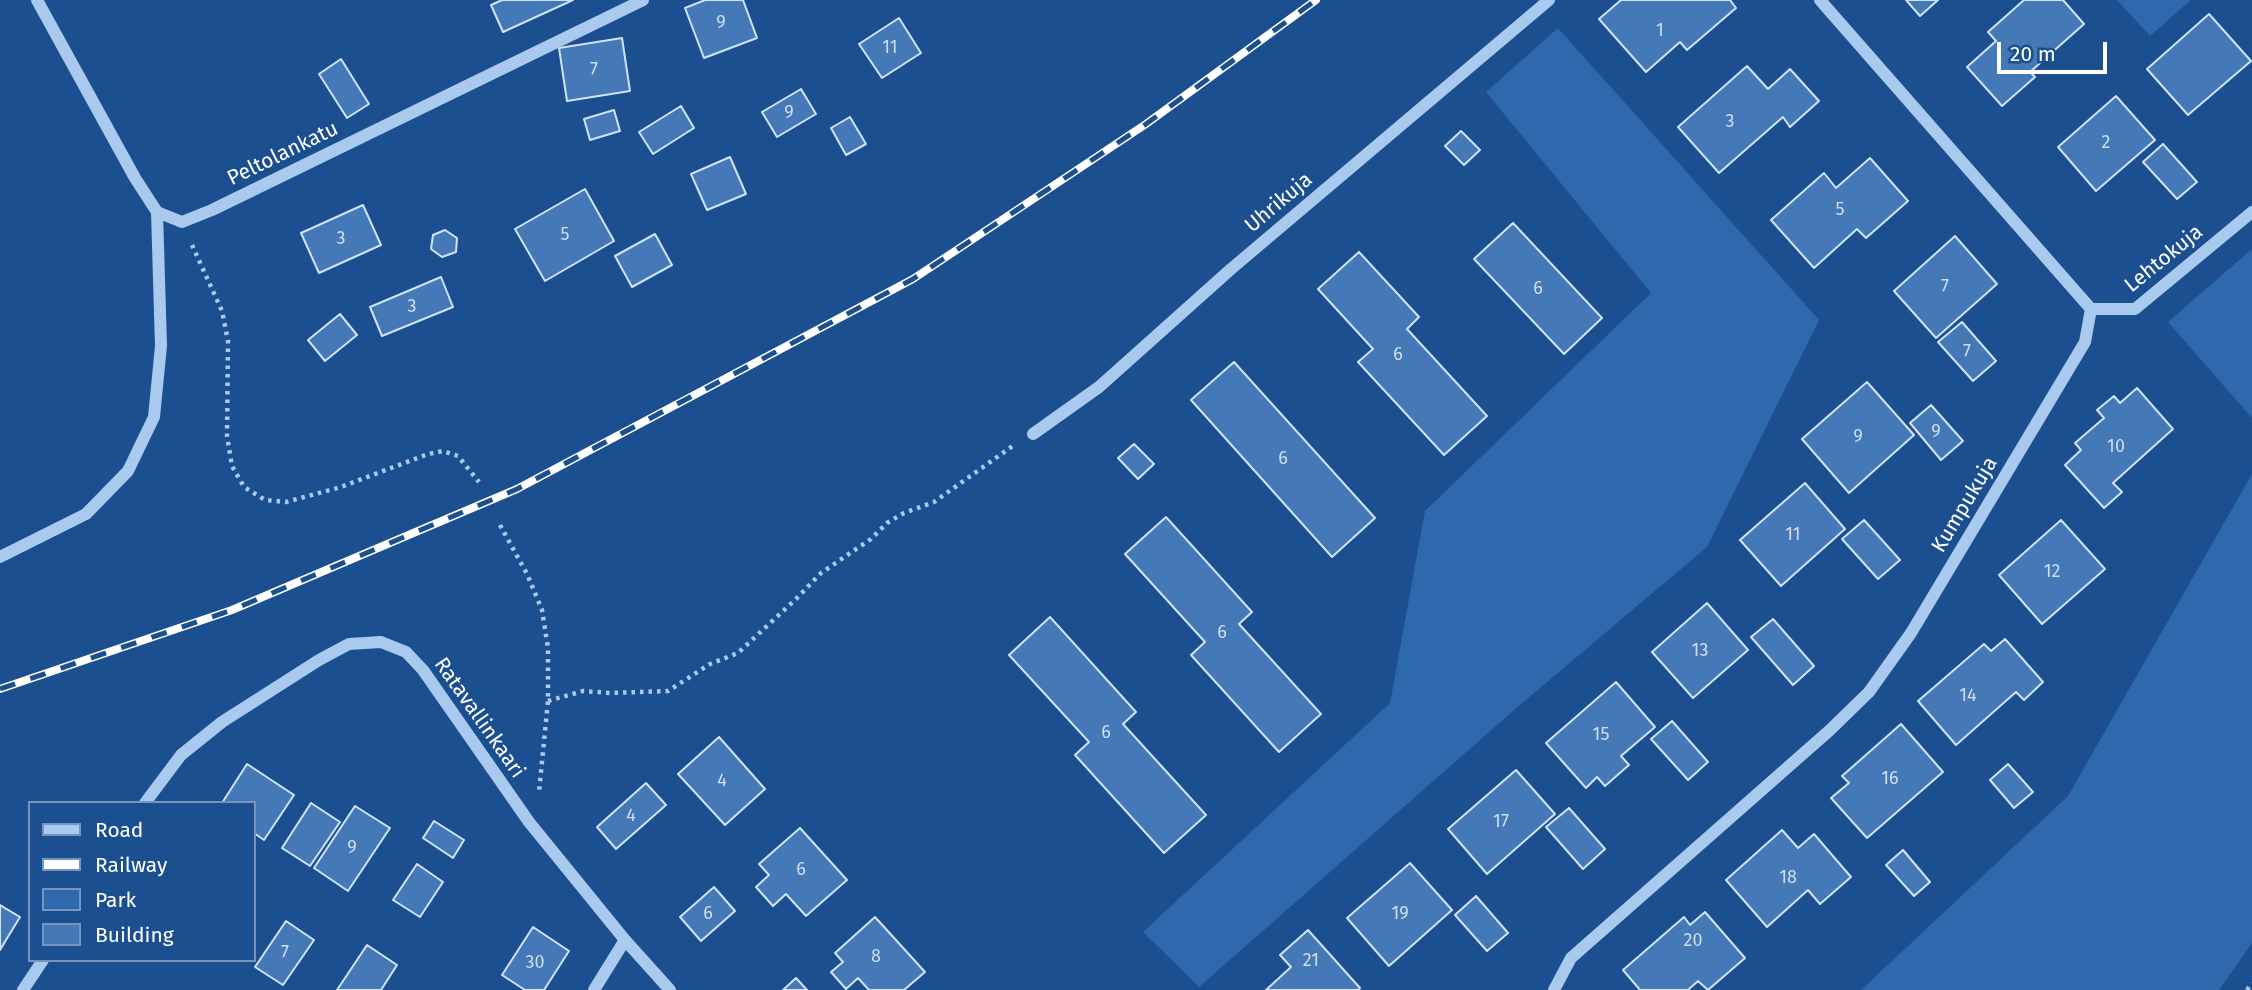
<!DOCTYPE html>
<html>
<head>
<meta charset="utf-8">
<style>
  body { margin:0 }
  #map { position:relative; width:2252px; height:990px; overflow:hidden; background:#1b4f8f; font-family:"Fira Sans",sans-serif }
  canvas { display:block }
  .legend { position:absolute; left:28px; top:801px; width:228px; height:161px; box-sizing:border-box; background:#1b4f8f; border:2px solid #7695bc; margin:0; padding:9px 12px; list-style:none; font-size:21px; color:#fff }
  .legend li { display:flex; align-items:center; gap:14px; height:35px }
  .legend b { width:35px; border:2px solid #7695bc }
  .scale { position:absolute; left:1997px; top:42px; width:110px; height:32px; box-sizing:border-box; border:4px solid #fff; border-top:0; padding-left:9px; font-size:21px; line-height:24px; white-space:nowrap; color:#fff; -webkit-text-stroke:5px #1b4f8f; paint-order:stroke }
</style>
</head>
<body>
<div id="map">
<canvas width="2252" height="990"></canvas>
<ul class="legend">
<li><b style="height:9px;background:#a9c9ee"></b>Road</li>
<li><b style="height:9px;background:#fff"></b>Railway</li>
<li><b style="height:19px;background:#2e69ad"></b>Park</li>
<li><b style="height:19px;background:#4478b7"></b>Building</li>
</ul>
<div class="scale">20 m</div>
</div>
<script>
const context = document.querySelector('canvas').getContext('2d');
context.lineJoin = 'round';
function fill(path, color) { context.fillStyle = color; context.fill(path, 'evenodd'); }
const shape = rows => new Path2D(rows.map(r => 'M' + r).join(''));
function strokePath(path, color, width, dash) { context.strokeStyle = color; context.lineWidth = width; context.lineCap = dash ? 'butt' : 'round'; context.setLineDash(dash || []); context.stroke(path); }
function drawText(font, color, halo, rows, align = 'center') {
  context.font = font + ' "Fira Sans",sans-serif'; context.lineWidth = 5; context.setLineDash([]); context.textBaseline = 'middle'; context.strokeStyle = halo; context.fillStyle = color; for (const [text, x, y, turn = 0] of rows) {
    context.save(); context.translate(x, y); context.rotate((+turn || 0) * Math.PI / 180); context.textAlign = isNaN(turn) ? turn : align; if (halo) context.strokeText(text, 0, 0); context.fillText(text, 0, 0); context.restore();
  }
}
const green = shape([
  [2117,0,2191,0,2150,36],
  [1558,28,1819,320,1707,547,1521,704,1199,987,1143,932,1390,703,1425,511,1651,293,1486,92],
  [2252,249,2252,418,2168,322],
  [2252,474,2252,943,2219,990,1861,990,2068,796]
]);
const building = shape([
  [502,0,573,0,503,32,491,5,502,0],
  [705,0,743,0,757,38,704,58,685,8,705,0],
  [1621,0,1730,0,1736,8,1687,50,1680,42,1646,72,1599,19,1621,0],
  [1906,0,1938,0,1920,16,1906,0],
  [2024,0,2063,0,2084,24,2030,72,2035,77,2002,106,1967,67,1996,41,1988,32,2024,0],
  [2209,14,2251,61,2188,115,2147,69,2209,14],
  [899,18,921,53,882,78,859,44,899,18],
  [622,38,630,91,567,101,559,48,622,38],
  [341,59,369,104,347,118,319,74,341,59],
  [1747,66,1768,89,1790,69,1819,101,1790,127,1783,117,1719,173,1678,127,1747,66],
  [801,89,816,114,777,137,762,112,801,89],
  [2116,96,2155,140,2096,191,2058,147,2116,96],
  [681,106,694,128,653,154,639,132,681,106],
  [614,110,620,131,590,140,584,119,614,110],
  [850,117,866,144,846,155,831,128,850,117],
  [1461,131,1480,150,1464,165,1445,146,1461,131],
  [2163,144,2197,182,2177,199,2143,162,2163,144],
  [730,157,746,194,707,210,691,174,730,157],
  [1870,158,1908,201,1866,238,1857,229,1814,268,1771,220,1824,173,1836,188,1870,158],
  [585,189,614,241,545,281,515,229,585,189],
  [363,205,381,245,319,273,301,233,363,205],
  [1513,223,1602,318,1564,354,1474,259,1513,223],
  [445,230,457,238,456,252,442,257,431,249,433,235,445,230],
  [655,234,672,265,632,287,615,256,655,234],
  [1955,236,1997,284,1936,338,1894,291,1955,236],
  [1359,252,1419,317,1407,329,1487,416,1444,455,1358,362,1373,349,1318,289,1359,252],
  [441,277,453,307,382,336,370,307,441,277],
  [340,314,357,335,325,361,308,340,340,314],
  [1962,322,1996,361,1973,381,1938,342,1962,322],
  [1234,362,1375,518,1332,557,1191,400,1234,362],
  [1867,382,1914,435,1849,493,1802,439,1867,382],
  [2137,388,2173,429,2113,483,2122,492,2104,508,2065,465,2081,450,2075,443,2104,418,2097,410,2114,396,2120,403,2137,388],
  [1931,405,1963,441,1941,460,1910,423,1931,405],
  [1134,444,1154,464,1138,479,1118,458,1134,444],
  [1805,483,1845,529,1781,586,1740,540,1805,483],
  [1166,517,1252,612,1239,624,1321,714,1279,752,1191,655,1205,642,1125,554,1166,517],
  [1864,520,1900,560,1878,579,1842,539,1864,520],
  [2061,520,2105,569,2042,624,1999,575,2061,520],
  [1707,603,1748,650,1693,698,1652,652,1707,603],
  [1050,617,1136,712,1123,724,1206,815,1164,853,1075,755,1089,742,1009,655,1050,617],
  [1773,619,1814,666,1793,685,1751,637,1773,619],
  [2005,639,2043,682,2024,700,2016,692,1956,745,1918,701,1984,644,1991,651,2005,639],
  [1616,682,1655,727,1621,756,1629,765,1605,786,1597,777,1586,788,1546,743,1616,682],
  [1672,721,1708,762,1688,780,1651,739,1672,721],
  [1901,724,1943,772,1867,838,1831,798,1849,783,1842,776,1901,724],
  [719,737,765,789,725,825,678,774,719,737],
  [247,764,294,795,264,840,254,833,254,803,222,803,247,764],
  [2008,764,2033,792,2014,808,1990,780,2008,764],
  [1516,770,1555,814,1487,874,1448,829,1516,770],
  [646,783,666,805,616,849,597,827,646,783],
  [311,803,340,822,310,866,282,848,311,803],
  [355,806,390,828,348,891,314,868,355,806],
  [1569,808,1605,849,1583,869,1546,827,1569,808],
  [434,821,464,840,453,858,423,838,434,821],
  [800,828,847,880,806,916,786,894,773,906,756,887,769,875,759,864,800,828],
  [1782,830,1798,848,1814,834,1851,877,1820,904,1808,890,1767,927,1726,880,1782,830],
  [1903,850,1930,882,1914,896,1886,865,1903,850],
  [1410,863,1452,910,1389,966,1347,918,1410,863],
  [417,864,443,882,420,917,393,900,417,864],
  [714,887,735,911,701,941,680,917,714,887],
  [1476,896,1508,933,1487,951,1455,915,1476,896],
  [0,905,20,917,0,950,0,905],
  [1705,912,1745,958,1708,990,1698,981,1688,990,1640,990,1623,970,1684,917,1690,925,1705,912],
  [875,917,925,972,904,990,869,990,858,978,846,989,831,972,843,962,835,953,875,917],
  [286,921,314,940,283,985,255,967,286,921],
  [533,927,569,951,544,990,525,990,502,975,533,927],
  [1308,930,1360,988,1358,990,1266,990,1291,967,1280,955,1308,930],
  [367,945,397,965,381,990,337,990,367,945],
  [796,978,807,990,783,990,796,978]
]);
const path = shape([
  [192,245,222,311,228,341,227,436,232,466,244,487,265,500,286,502,341,487,428,454,443,451,458,456,479,482],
  [500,525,527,574,542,610,548,648,548,701,539,792],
  [548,701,583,691,610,693,668,691,710,664,738,653,796,599,821,573,871,539,887,523,904,513,934,502,1014,445],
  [2247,990,2252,983]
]);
const minor = shape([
  [37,0,135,178,157,212,182,222,212,210,643,0],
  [2091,309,2135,309,2252,212],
  [1033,434,1099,387,1231,269,1549,0],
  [0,557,86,514,128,471,154,417,161,346,157,212],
  [145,803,181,755,222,722,319,660,349,644,381,642,406,652,423,670,529,822,625,940,670,990],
  [23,990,43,960],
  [594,990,625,940],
  [1554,990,1571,958,1830,730,1869,692,1911,633,2085,342,2091,309,1820,0]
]);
const rail = shape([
  [0,689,232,610,517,489,913,279,1146,124,1316,0]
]);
const numberNames = [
  ["9",721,23],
  ["1",1660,31],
  ["11",890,48],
  ["7",594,70],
  ["9",789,113],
  ["3",1730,122],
  ["2",2106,143],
  ["5",1840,210],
  ["5",565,235],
  ["3",341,239],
  ["7",1945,287],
  ["6",1538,289],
  ["3",412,307],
  ["7",1967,352],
  ["6",1398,355],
  ["9",1936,432],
  ["9",1858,437],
  ["10",2116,447],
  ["6",1283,459],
  ["11",1793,535],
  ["12",2052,572],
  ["6",1222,633],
  ["13",1700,651],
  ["14",1968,696],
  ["6",1106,733],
  ["15",1601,735],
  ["16",1890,779],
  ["4",722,781],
  ["4",631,816],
  ["17",1501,822],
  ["9",352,848],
  ["6",801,870],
  ["18",1788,878],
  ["6",708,914],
  ["19",1400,914],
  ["20",1693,941],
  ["7",285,953],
  ["8",876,957],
  ["21",1311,961],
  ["30",535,963]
];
const streetNames = [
  ["Peltolankatu",283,154,-26],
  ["Uhrikuja",1279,203,-40],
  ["Lehtokuja",2164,259,-39],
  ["Kumpukuja",1965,505,-59],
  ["Ratavallinkaari",479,718,55]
];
fill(green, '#2e69ad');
fill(building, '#4478b7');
strokePath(building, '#cfe3fa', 2);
strokePath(path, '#a9c9ee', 4.5, [3.5, 5]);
strokePath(minor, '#a9c9ee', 12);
strokePath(rail, '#fff', 8);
strokePath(rail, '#1b4f8f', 5, [16]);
drawText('18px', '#d0dded', null, numberNames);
drawText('21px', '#fff', '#1b4f8f', streetNames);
</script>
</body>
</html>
